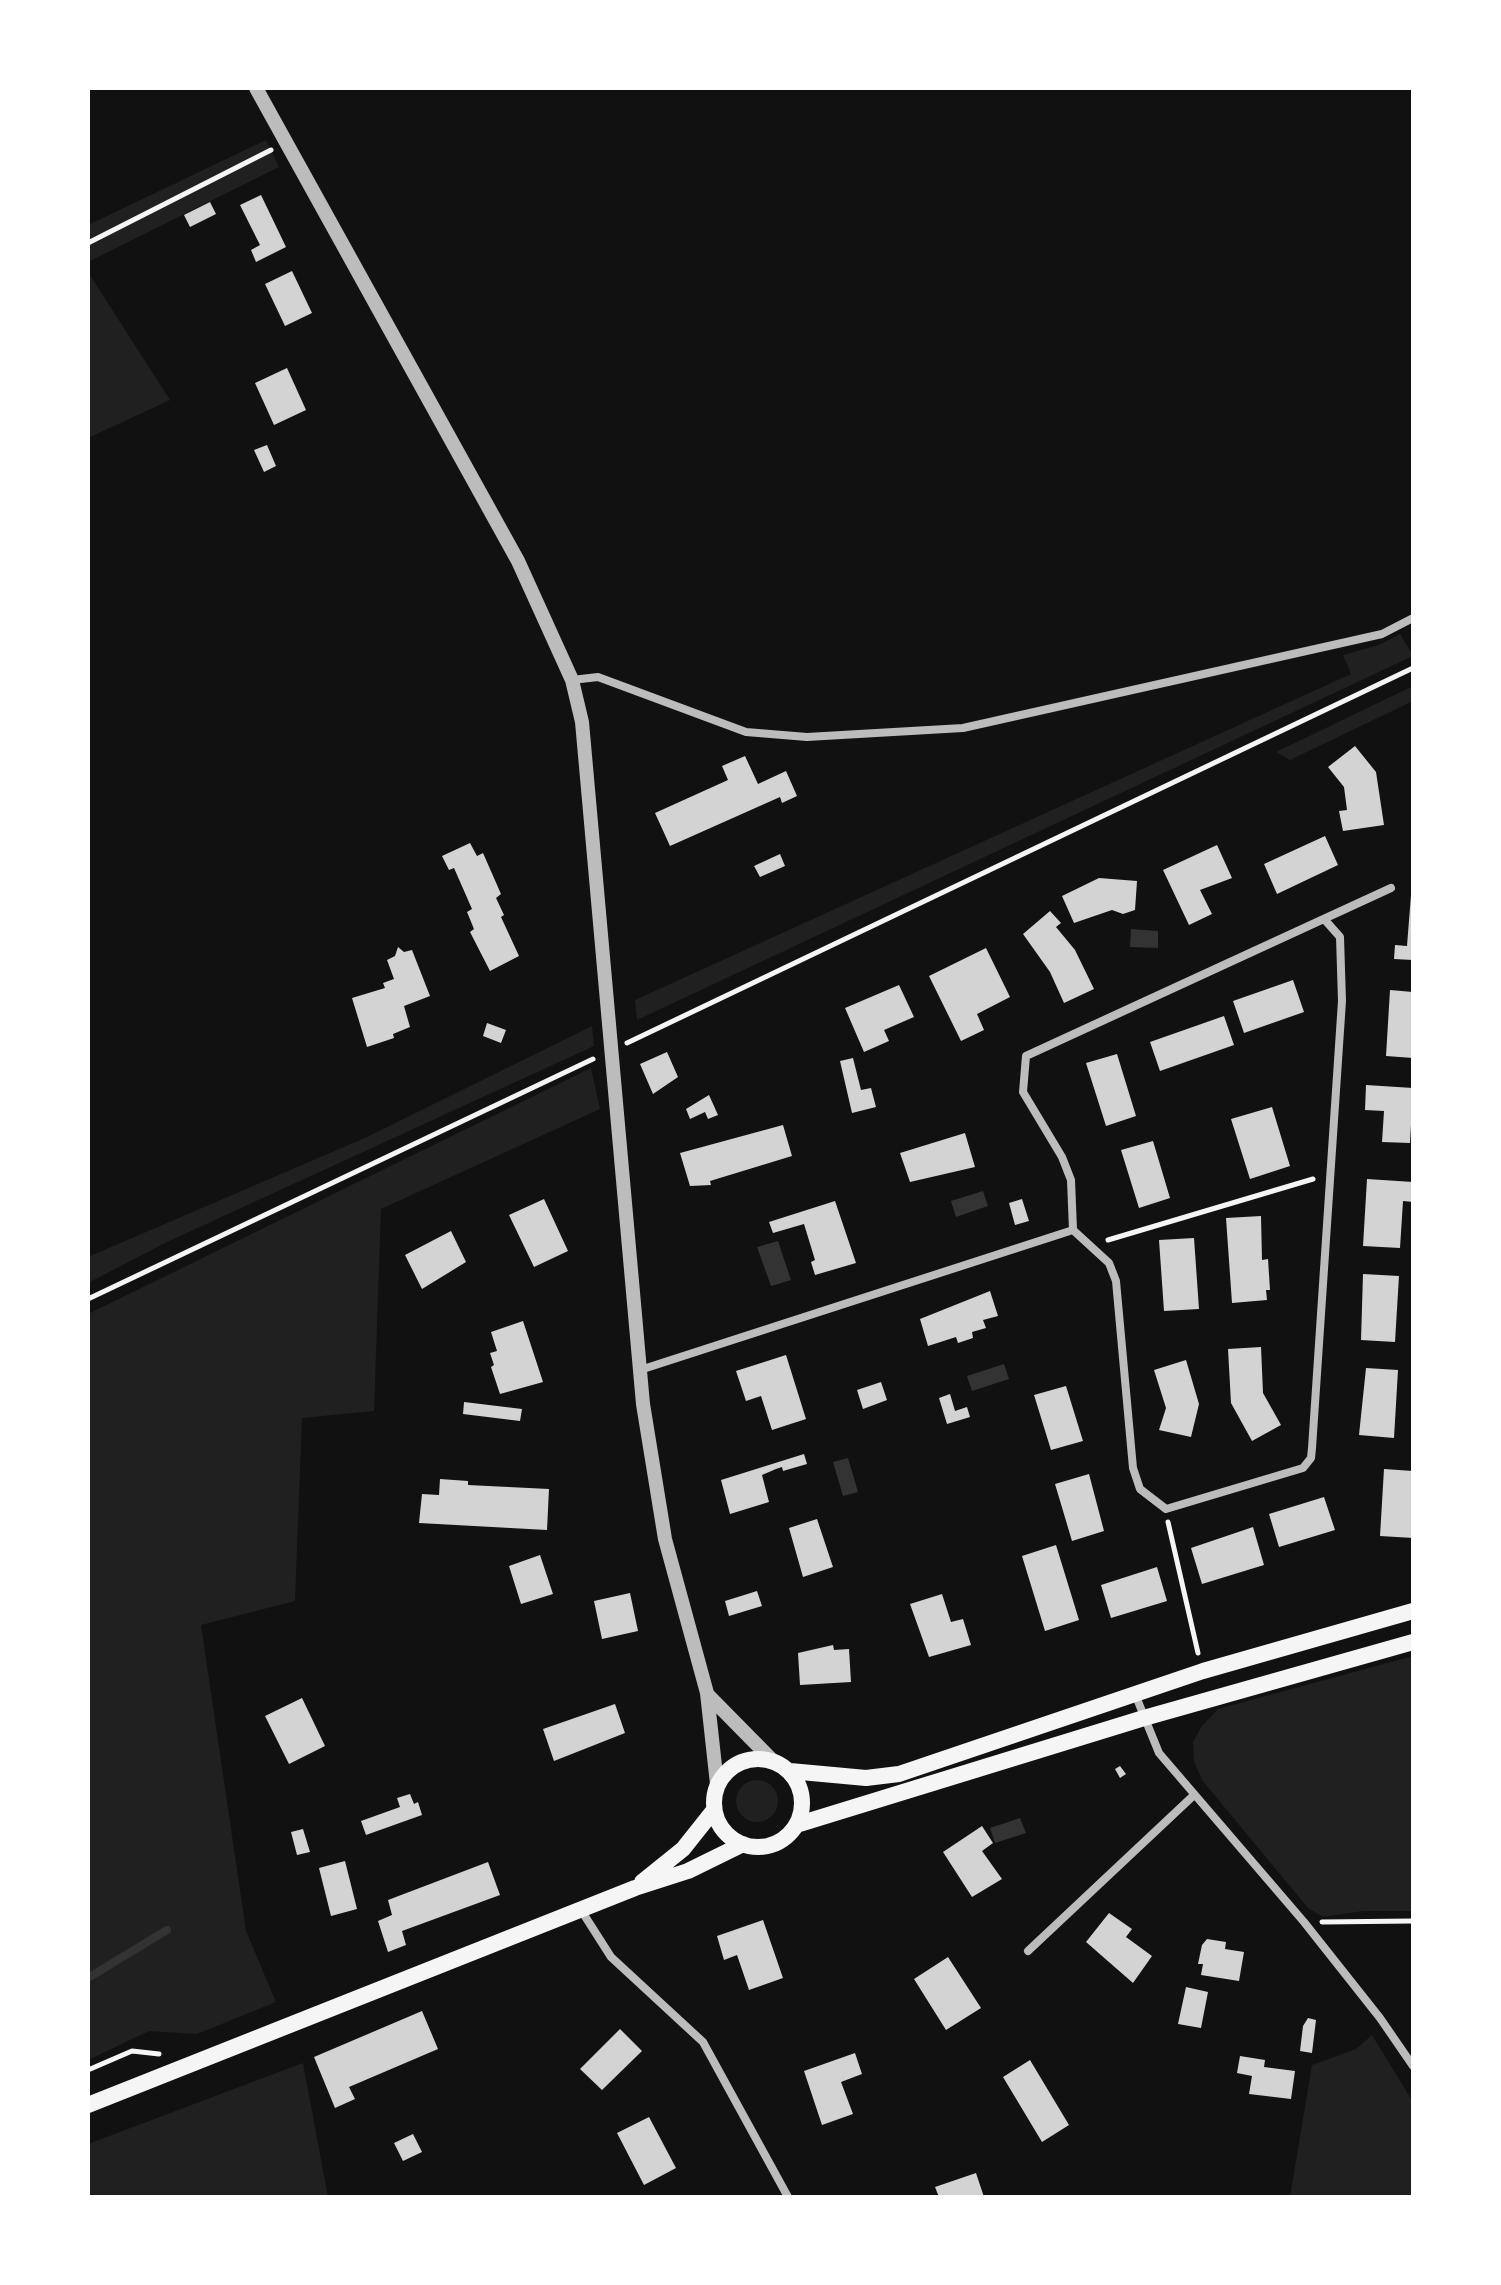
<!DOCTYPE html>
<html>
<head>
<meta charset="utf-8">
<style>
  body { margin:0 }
  #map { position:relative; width:1501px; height:2285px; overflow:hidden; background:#111; font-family:Jost,sans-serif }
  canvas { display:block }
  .frame { position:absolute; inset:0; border:90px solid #fff; pointer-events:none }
</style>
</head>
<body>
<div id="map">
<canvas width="1501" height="2285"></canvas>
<div class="frame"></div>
</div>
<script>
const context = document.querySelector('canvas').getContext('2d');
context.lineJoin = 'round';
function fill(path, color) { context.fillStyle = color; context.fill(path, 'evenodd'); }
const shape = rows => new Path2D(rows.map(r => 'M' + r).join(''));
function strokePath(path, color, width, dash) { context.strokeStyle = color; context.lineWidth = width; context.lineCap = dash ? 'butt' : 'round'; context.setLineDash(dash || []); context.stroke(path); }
const green = shape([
  [266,140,279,167,88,262,88,225],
  [88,272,170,400,88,438],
  [1400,634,1413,656,637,1020,635,1000,1351,674,1343,655,1379,645],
  [1413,686,1413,701,1290,760,1276,752],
  [592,1026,594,1046,167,1242,88,1283,88,1257,367,1137],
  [591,1068,600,1109,381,1209,374,1411,302,1418,295,1601,201,1625,246,1931,276,2002,197,2034,149,2031,88,2060,88,1314],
  [1413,1656,1413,1911,1363,1911,1323,1917,1308,1908,1202,1780,1194,1761,1193,1742,1202,1726,1218,1709],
  '736 1801a21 21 0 1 1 42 0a21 21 0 1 1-42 0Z',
  [1372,2035,1413,2102,1413,2197,1290,2197,1312,2065,1356,2049],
  [303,2063,328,2197,88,2197,88,2144]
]);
const water = shape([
  [1131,929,1158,931,1158,948,1130,947],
  [983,1191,988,1206,956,1217,951,1201],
  [778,1241,791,1280,771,1286,757,1247],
  [1004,1364,1009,1379,972,1391,967,1376],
  [848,1458,858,1492,843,1496,833,1462],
  [1020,1818,1026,1833,995,1843,990,1828]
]);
const stream = shape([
  [88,1978,167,1930]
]);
const building = shape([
  [261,195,286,247,256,262,251,250,260,245,240,205],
  [210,202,216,214,190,227,184,215],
  [292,271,312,313,285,326,265,284],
  [287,368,306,410,274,425,255,383],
  [267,445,276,466,264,472,254,450],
  [1355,746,1376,772,1384,825,1343,831,1339,811,1347,810,1344,787,1328,767],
  [745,756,758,784,786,771,797,796,782,803,780,797,670,846,655,813,728,780,722,766],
  [1325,836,1338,865,1277,894,1264,864],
  [470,843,477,856,483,853,501,894,496,898,504,915,501,917,519,956,490,971,470,932,474,929,467,912,472,909,454,868,449,870,442,856],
  [1217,845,1232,878,1200,890,1212,914,1189,925,1163,870],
  [780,854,785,866,760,877,754,866],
  [1099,878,1137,881,1135,910,1123,914,1112,910,1074,923,1062,896],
  [1411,895,1413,960,1394,959,1395,945,1407,946],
  [1050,911,1061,923,1056,927,1075,950,1094,989,1064,1003,1050,972,1023,934],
  [398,947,404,952,412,950,430,996,404,1006,410,1027,393,1034,394,1038,367,1047,352,998,385,988,383,983,394,979,387,960,395,956],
  [986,948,1010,997,977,1014,984,1030,961,1041,929,976],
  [1293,980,1304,1012,1244,1033,1233,1001],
  [899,985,914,1017,884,1030,889,1041,864,1052,845,1008],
  [1390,990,1413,992,1413,1058,1386,1056],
  [1224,1016,1234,1045,1160,1071,1150,1042],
  [487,1023,506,1030,501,1043,483,1036],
  [667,1052,678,1077,653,1094,640,1064],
  [1117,1054,1136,1116,1106,1126,1086,1063],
  [853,1058,861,1090,871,1088,876,1107,852,1113,840,1061],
  [1366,1085,1413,1088,1410,1143,1382,1142,1384,1111,1365,1110],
  [709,1095,718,1115,708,1119,705,1112,690,1119,686,1109],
  [1272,1107,1290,1166,1250,1179,1231,1119],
  [783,1125,792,1156,710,1181,711,1185,690,1186,680,1153],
  [965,1133,975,1167,910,1182,900,1153],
  [1153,1141,1170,1198,1139,1208,1121,1150],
  [1367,1179,1413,1182,1413,1202,1403,1201,1400,1248,1363,1246],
  [544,1199,568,1251,534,1267,509,1215],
  [1022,1199,1029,1221,1015,1225,1009,1203],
  [835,1201,856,1263,815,1275,811,1262,815,1260,804,1224,773,1233,769,1222],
  [1261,1216,1262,1260,1268,1259,1270,1290,1266,1290,1267,1300,1232,1303,1226,1218],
  [451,1231,466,1262,422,1289,405,1255],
  [1194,1238,1199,1309,1164,1311,1159,1240],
  [1363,1274,1399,1276,1395,1342,1361,1340],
  [990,1291,998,1316,983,1320,986,1328,972,1332,973,1338,958,1343,956,1337,928,1346,920,1319],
  [523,1321,543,1382,500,1394,491,1367,494,1365,490,1353,497,1351,491,1332],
  [1261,1347,1263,1393,1281,1425,1252,1441,1231,1403,1228,1349],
  [786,1355,806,1419,772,1430,761,1396,746,1401,736,1371],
  [1186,1360,1199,1404,1191,1437,1159,1430,1166,1408,1154,1370],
  [1366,1368,1398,1370,1394,1438,1359,1435],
  [881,1382,887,1400,863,1409,857,1390],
  [1066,1386,1083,1441,1051,1450,1034,1395],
  [950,1394,955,1411,967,1407,970,1417,947,1424,939,1398],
  [464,1402,522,1409,520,1421,463,1414],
  [804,1454,807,1464,783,1471,782,1467,776,1469,762,1475,769,1502,730,1514,721,1480],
  [1384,1469,1413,1471,1413,1538,1380,1536],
  [1089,1474,1104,1531,1072,1541,1055,1484],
  [440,1479,468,1481,468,1485,549,1489,547,1530,419,1523,422,1494,439,1495],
  [1324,1497,1335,1530,1279,1547,1269,1514],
  [817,1519,833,1567,803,1577,789,1528],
  [1253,1527,1264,1565,1202,1584,1191,1548],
  [1056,1545,1079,1620,1045,1631,1022,1556],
  [540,1555,553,1594,521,1604,509,1566],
  [1157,1567,1167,1601,1111,1618,1101,1585],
  [757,1591,762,1606,729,1616,725,1601],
  [630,1593,638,1631,602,1639,594,1601],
  [942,1594,951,1622,963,1619,971,1645,929,1657,910,1604],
  [833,1645,834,1650,849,1649,851,1682,800,1685,798,1653],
  [302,1698,325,1746,289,1764,265,1716],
  [615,1704,625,1733,554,1761,543,1729],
  [1120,1766,1126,1774,1120,1778,1115,1769],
  [410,1794,414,1804,418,1802,422,1815,366,1835,361,1821,400,1807,397,1798],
  [982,1826,993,1843,982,1851,1002,1879,972,1897,943,1852],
  [303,1829,310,1852,297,1855,291,1832],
  [345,1861,357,1909,331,1916,319,1868],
  [488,1862,500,1895,402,1931,406,1945,388,1952,378,1921,392,1915,388,1900],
  [1109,1913,1132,1929,1126,1937,1152,1956,1133,1983,1086,1942],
  [763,1920,783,1978,749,1990,737,1955,724,1960,717,1936],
  [1207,1939,1226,1942,1225,1949,1244,1952,1239,1981,1201,1975,1203,1964,1198,1964,1202,1945],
  [948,1957,981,2008,946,2030,914,1979],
  [1186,1987,1208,1992,1201,2028,1178,2024],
  [422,2011,438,2049,349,2087,355,2099,335,2108,314,2057],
  [1308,2018,1316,2020,1312,2053,1300,2051,1303,2026],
  [620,2029,642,2051,602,2090,580,2069],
  [855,2053,862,2074,841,2082,853,2114,822,2125,804,2071],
  [1240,2056,1265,2060,1264,2067,1295,2071,1291,2099,1249,2094,1252,2076,1237,2073],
  [1030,2060,1069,2125,1042,2142,1003,2077],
  [649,2117,676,2168,644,2185,617,2133],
  [413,2134,422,2152,403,2161,394,2143],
  [976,2173,984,2197,939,2197,935,2187]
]);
const path = shape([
  [88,243,271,150],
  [627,1043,1413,668],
  [1108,1240,1313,1179],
  [88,1299,593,1059],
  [1168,1522,1198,1653],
  [1322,1922,1413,1921],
  [88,2070,132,2051,159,2054]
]);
const minor = shape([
  [572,680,598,677,746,732,807,737,963,728,1382,634,1413,618],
  [1073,1230,1109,1263,1116,1281,1133,1468,1140,1489,1166,1509,1303,1468,1311,1458,1312,1448,1342,1001,1340,937,1325,920],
  [1073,1230,1071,1180,1062,1157,1023,1092,1026,1056,1391,888],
  [640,1370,1073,1230],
  [1135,1694,1159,1753,1304,1922,1380,2018,1413,2066],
  [581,1910,611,1957,703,2042,788,2197],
  [1028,1951,1193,1796]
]);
const tertiary = shape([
  [256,88,518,561,572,680,582,722,643,1404,665,1539,707,1693,717,1784],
  [707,1694,773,1761]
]);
const secondary = shape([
  '714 1803a44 44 0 1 1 88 0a44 44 0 1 1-88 0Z',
  [790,1771,866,1778,899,1774,1203,1671,1413,1611],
  [796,1825,1144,1718,1413,1642],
  [642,1882,683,1849,714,1810],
  [88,2105,635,1888,688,1871,743,1844]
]);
fill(green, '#202020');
fill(water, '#333');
strokePath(stream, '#333', 8);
fill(building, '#d3d3d3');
strokePath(path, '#f5f5f5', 5);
strokePath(minor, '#bcbcbc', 8);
strokePath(tertiary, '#bcbcbc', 14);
strokePath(secondary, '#f5f5f5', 16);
</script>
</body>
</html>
